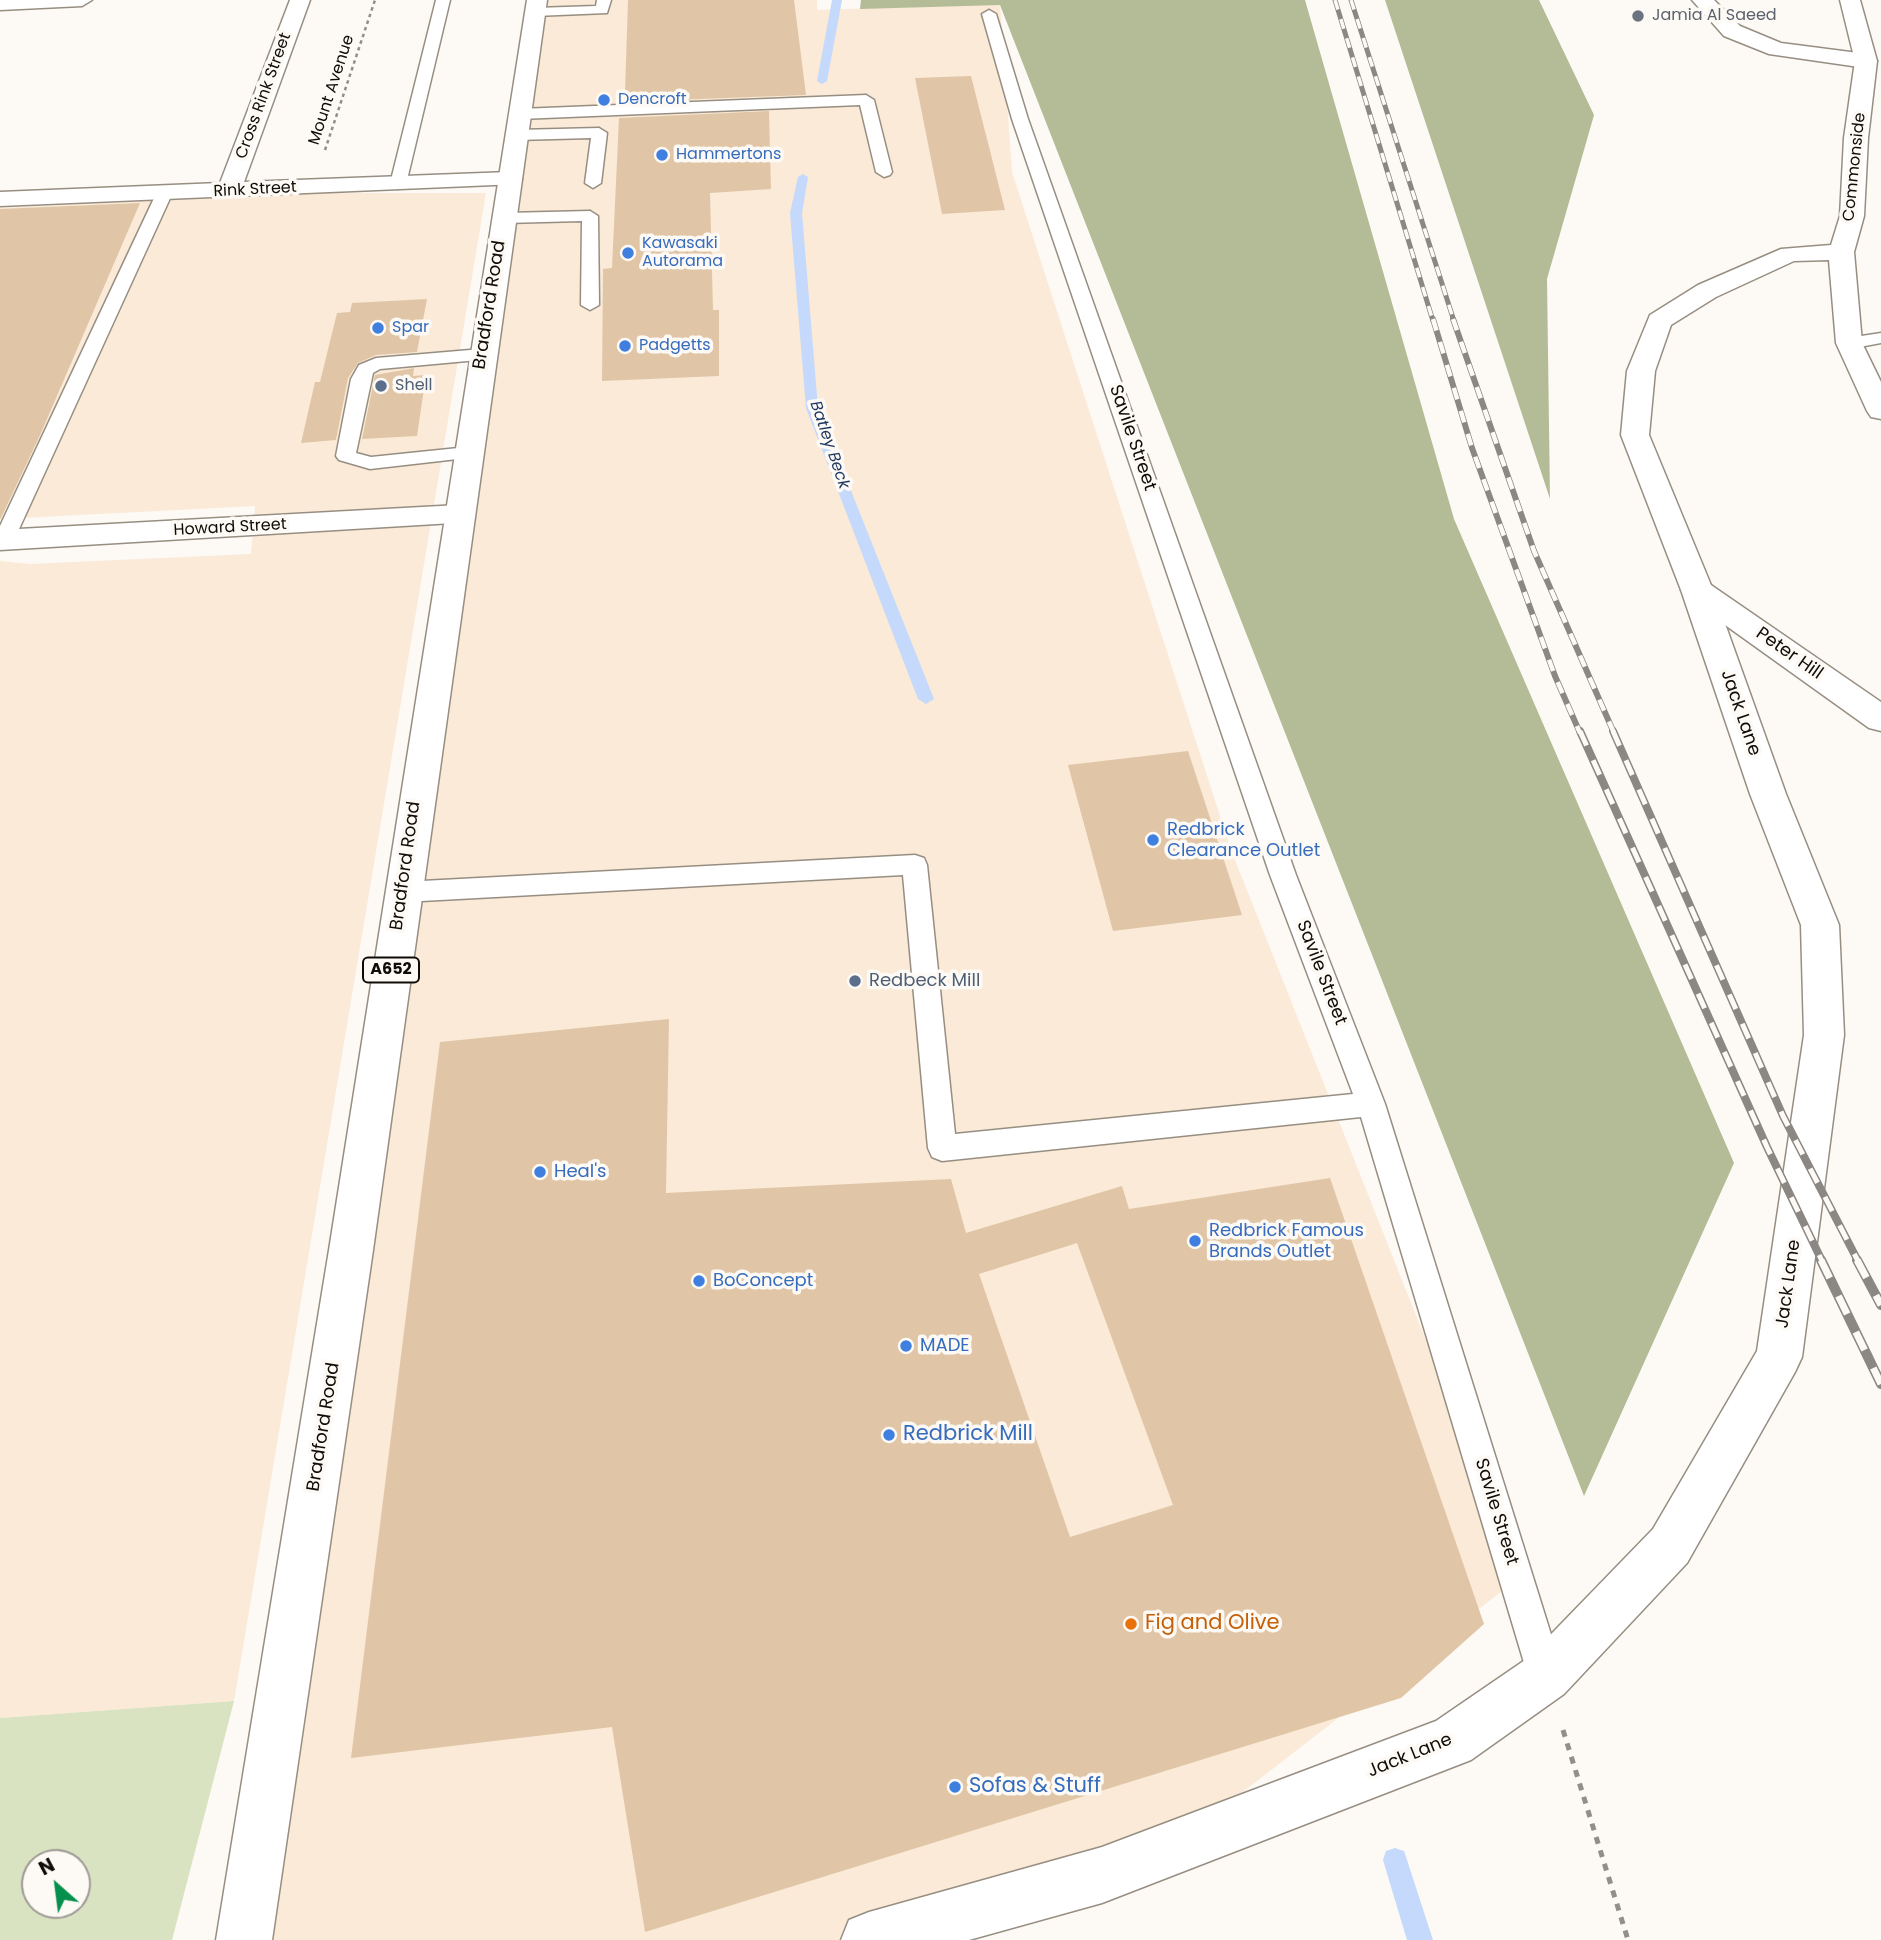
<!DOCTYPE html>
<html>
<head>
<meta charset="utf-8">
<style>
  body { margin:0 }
  #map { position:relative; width:1881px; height:1940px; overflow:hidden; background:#fdf9f4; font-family:Poppins,sans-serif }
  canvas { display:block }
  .north { position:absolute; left:21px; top:1849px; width:70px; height:70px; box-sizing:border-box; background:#fdf9f4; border:2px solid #9e9a96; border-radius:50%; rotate:332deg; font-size:19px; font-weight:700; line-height:28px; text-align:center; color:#0f0c08 }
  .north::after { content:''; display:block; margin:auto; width:24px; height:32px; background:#06904e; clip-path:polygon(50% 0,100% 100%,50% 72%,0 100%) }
</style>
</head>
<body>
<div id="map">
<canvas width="1881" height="1940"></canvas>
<div class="north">N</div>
</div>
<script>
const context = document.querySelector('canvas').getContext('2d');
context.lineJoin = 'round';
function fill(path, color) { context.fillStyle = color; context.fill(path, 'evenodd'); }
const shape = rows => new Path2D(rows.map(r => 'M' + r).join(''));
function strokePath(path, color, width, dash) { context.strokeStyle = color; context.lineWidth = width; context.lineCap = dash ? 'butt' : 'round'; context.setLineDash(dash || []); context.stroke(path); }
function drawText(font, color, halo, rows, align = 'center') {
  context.font = font + ' Poppins,sans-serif'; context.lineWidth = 7; context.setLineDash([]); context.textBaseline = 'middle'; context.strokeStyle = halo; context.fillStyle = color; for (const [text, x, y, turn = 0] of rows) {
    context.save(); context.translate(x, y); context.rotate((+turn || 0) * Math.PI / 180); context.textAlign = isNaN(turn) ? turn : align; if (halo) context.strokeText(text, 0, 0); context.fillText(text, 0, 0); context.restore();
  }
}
const built = shape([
  [537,0,817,0,817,10,1000,4,1012,172,1231,850,1520,1577,1168,1850,889,1940,244,1940],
  [306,193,486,193,234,1701,0,1718,0,561,30,564,251,554,255,506,0,519,0,208]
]);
const green = shape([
  [234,1701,172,1940,0,1940,0,1718],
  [35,1863,77,1863,77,1905,35,1905]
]);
const forest = shape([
  [861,0,1305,0,1454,519,1734,1163,1584,1496,1000,5,860,9],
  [1385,0,1539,0,1594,115,1547,279,1550,499]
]);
const stream = shape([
  [832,0,842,0,827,81,822,84,817,81,832,0],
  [803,174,808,177,802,213,818,408,934,699,926,704,918,699,806,408,790,213,798,177,803,174],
  [1395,1848,1404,1851,1407,1860,1433,1940,1407,1940,1383,1860,1386,1851,1395,1848]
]);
const building = shape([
  [628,0,794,0,806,95,619,102,620,92,625,92],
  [971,76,1005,210,942,214,915,78],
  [769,111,771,189,710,193,713,310,719,310,719,376,602,381,603,269,612,268,619,118],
  [140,203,41,433,0,520,0,209],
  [427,299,417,352,376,355,358,363,348,378,336,440,301,443,315,382,320,382,337,313,350,312,352,303],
  [414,368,413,376,426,375,417,436,362,439,375,375],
  [1188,751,1242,915,1113,931,1068,765],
  [669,1019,666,1193,951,1179,966,1233,1122,1186,1129,1209,1330,1178,1484,1624,1401,1698,645,1932,612,1727,351,1758,440,1042],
  [1077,1243,1173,1505,1070,1537,979,1274]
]);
const pathFar1 = shape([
  [325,150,375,0]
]);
const path = shape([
  [1563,1730,1628,1940]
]);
const lane = shape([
  [436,0,450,0,406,184,398,189,390,184,436,0],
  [597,0,611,0,607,13,535,16,528,12,535,8,596,6,597,0],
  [989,10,996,14,1028,119,1296,875,1385,1104,1564,1676,1558,1688,1546,1694,1534,1688,1528,1676,1361,1117,942,1161,932,1157,928,1148,903,875,403,902,394,899,390,892,394,885,403,882,915,855,924,858,927,865,955,1134,1353,1094,1270,875,1012,119,982,14,989,10],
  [866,95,874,100,892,172,890,175,884,177,876,172,860,105,520,119,512,114,520,109,866,95],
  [599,128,607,133,601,183,593,188,585,183,591,138,517,140,509,135,517,130,599,128],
  [164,189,172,194,14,540,11,545,0,546,0,526,156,194,164,189],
  [590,211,598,216,599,305,590,310,581,305,582,221,505,223,497,218,505,213,590,211],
  [1881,333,1881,343,1849,349,1840,343,1842,339,1881,333],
  [482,349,489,351,491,355,489,359,380,369,373,373,356,453,371,457,468,447,475,449,478,453,475,457,370,469,339,460,336,456,351,379,359,365,376,358,482,349]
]);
const street = shape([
  [0,0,92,0,82,6,0,10,0,0],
  [290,0,310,0,244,182,510,172,518,174,522,179,518,184,0,206,0,192,220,183,290,0],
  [1692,0,1714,0,1740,26,1781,43,1866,54,1877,61,1866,68,1769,54,1724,36,1692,0],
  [459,505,470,508,474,515,470,522,0,550,0,530,459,505],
  [1697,580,1708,583,1881,702,1881,731,1869,728,1686,597,1681,590,1686,583,1697,580]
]);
const secondary = shape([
  [1840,0,1860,0,1877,61,1868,138,1864,216,1854,252,1862,343,1881,382,1881,419,1871,417,1867,411,1836,343,1829,260,1794,261,1716,297,1671,325,1655,371,1649,435,1713,590,1786,794,1839,925,1844,1035,1802,1357,1795,1372,1687,1563,1564,1694,1471,1760,1102,1903,969,1940,841,1940,849,1920,869,1912,1102,1847,1436,1721,1528,1658,1653,1529,1757,1351,1804,1035,1801,925,1750,794,1681,590,1621,435,1627,371,1650,315,1698,285,1781,249,1831,245,1840,216,1844,138,1855,61,1840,0]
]);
const primary = shape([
  [527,0,547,0,373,1250,272,1940,216,1940,329,1250,527,0]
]);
const railFar3 = shape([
  [1335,0,1433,321],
  [1351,0,1454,321]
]);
const railFar2 = shape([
  [1433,319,1472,448,1555,676,1580,733],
  [1453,319,1534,551,1614,733]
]);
const railFar1 = shape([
  [1580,731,1767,1147,1822,1261],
  [1613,731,1783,1116,1858,1261]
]);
const rail = shape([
  [1821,1260,1881,1384],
  [1857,1260,1881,1305]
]);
const markers = [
  [1638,16,7,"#6b7280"],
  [604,100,7,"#3f7fe0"],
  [662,155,7,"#3f7fe0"],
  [628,253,7,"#3f7fe0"],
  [378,328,7,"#3f7fe0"],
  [625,346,7,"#3f7fe0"],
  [381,386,7,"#5c6f8a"],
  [1153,840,7,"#3f7fe0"],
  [855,981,7,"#5c6f8a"],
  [540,1172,7,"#3f7fe0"],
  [1195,1241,7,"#3f7fe0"],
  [699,1281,7,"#3f7fe0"],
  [906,1346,7,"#3f7fe0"],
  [889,1435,7,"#3f7fe0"],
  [1131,1624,7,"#e8710a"],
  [955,1787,7,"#3f7fe0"]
];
const farWorshipnames = [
  ["Jamia Al Saeed",1652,16]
];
const farStreetnames = [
  ["Mount Avenue",332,90,-72],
  ["Cross Rink Street",264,96,-70],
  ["Commonside",1855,167,-84],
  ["Rink Street",255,190,-3],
  ["Howard Street",230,528,-3]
];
const farShopnames = [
  ["Dencroft",618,100],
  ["Hammertons",676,155],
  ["Kawasaki",642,244],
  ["Autorama",642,262],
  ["Spar",392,328],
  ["Padgetts",639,346]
];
const farServicenames = [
  ["Shell",395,386]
];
const farWaternames = [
  ["Batley Beck",829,445,71]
];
const shields = [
  [391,970,56]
];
const shieldNames = [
  ["A652",391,970]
];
const streetNames = [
  ["Bradford Road",490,305,-81],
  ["Savile Street",1132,438,71],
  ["Peter Hill",1789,654,35],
  ["Jack Lane",1740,713,71],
  ["Bradford Road",406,866,-82],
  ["Savile Street",1321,973,69],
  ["Jack Lane",1789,1284,-82],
  ["Bradford Road",324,1427,-81],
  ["Savile Street",1496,1512,73],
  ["Jack Lane",1410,1756,-22]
];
const shopNames = [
  ["Redbrick",1167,830],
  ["Clearance Outlet",1167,851],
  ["Heal's",554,1172],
  ["Redbrick Famous",1209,1231],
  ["Brands Outlet",1209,1252],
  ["BoConcept",713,1281],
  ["MADE",920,1346]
];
const serviceNames = [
  ["Redbeck Mill",869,981]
];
const nearShopnames = [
  ["Redbrick Mill",903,1435],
  ["Sofas & Stuff",969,1787]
];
const nearFoodnames = [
  ["Fig and Olive",1145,1624]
];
fill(built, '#faead7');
fill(green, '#d9e2c1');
fill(forest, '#b3bc97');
fill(stream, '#c4d9fb');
fill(building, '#e0c6a7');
strokePath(lane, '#978e82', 3);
strokePath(street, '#978e82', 3);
strokePath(secondary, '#978e82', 3);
strokePath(primary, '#978e82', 3);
strokePath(pathFar1, '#928e89', 2.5, [3.5, 3.5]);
strokePath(path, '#928e89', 5, [7, 7]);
fill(lane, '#fff');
fill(street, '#fff');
fill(secondary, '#fff');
fill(primary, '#fff');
strokePath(railFar3, '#8b8883', 5);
strokePath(railFar2, '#8b8883', 6);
strokePath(railFar1, '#8b8883', 8);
strokePath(rail, '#8b8883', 10);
strokePath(railFar3, '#fdf9f4', 3.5, [10]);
strokePath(railFar2, '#fdf9f4', 4.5, [12]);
strokePath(railFar1, '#fdf9f4', 5, [16]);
strokePath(rail, '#fdf9f4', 7, [20]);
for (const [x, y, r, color] of markers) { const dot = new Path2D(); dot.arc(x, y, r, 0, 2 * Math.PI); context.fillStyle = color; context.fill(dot); strokePath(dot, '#fdf9f4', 2.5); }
drawText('16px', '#5b616d', '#fdf9f4', farWorshipnames, 'left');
drawText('16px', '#0f0c08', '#fdf9f4', farStreetnames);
drawText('16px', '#366cbe', '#fdf9f4', farShopnames, 'left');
drawText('16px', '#4e5e75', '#fdf9f4', farServicenames, 'left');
drawText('italic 16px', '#1b355f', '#fdf9f4', farWaternames);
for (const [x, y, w] of shields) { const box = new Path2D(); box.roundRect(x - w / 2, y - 12.5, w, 25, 5); context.fillStyle = '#fdf9f4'; context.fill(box); strokePath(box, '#0f0c08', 2); }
drawText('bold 16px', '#0f0c08', null, shieldNames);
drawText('18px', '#0f0c08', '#fdf9f4', streetNames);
drawText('18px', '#366cbe', '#fdf9f4', shopNames, 'left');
drawText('18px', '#4e5e75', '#fdf9f4', serviceNames, 'left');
drawText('21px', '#366cbe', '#fdf9f4', nearShopnames, 'left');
drawText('21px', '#c56008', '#fdf9f4', nearFoodnames, 'left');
</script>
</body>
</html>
